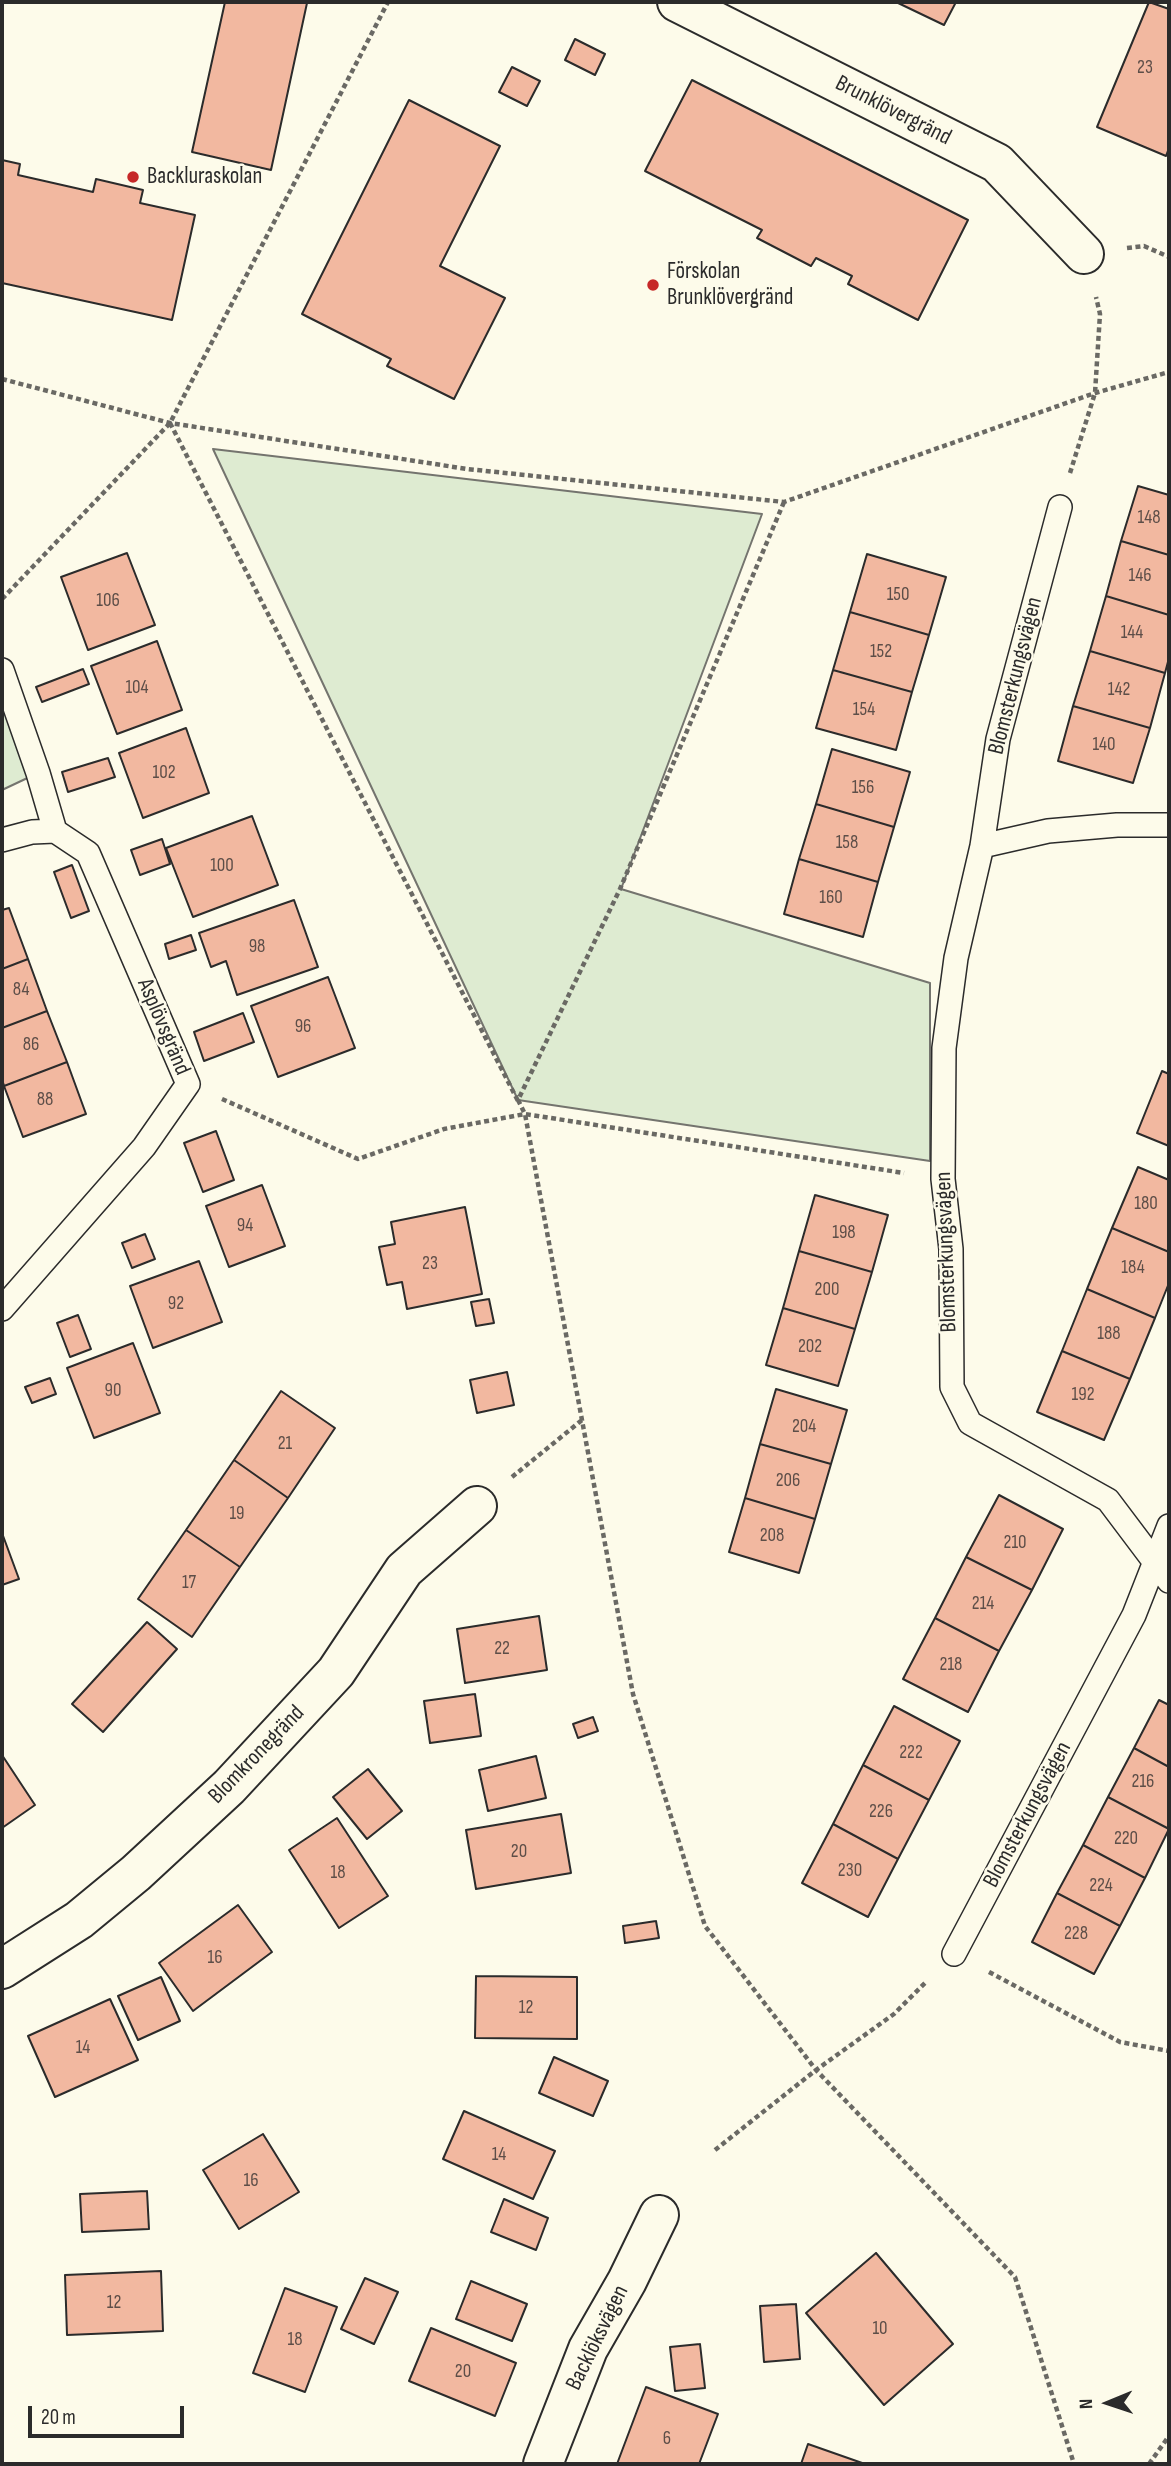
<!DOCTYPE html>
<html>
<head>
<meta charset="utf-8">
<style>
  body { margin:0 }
  #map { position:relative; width:1171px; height:2466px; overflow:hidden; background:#fdfbea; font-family:"Sofia Sans Condensed",sans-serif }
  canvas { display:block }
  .frame { position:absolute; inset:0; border:4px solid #2b2b2b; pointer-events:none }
  .north { position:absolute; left:1073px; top:2368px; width:70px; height:70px; -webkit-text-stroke:5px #fdfbea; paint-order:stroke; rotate:268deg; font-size:19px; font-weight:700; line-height:28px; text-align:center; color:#2b2b2b }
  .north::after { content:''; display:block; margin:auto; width:24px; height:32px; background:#2b2b2b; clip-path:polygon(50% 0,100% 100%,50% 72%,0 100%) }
  .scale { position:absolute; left:28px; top:2406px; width:156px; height:32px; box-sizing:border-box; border:4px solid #2b2b2b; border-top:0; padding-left:9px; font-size:21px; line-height:24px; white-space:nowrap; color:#2b2b2b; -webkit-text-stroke:5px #fdfbea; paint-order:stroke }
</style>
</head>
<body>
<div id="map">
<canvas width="1171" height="2466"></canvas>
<div class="frame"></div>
<div class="north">N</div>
<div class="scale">20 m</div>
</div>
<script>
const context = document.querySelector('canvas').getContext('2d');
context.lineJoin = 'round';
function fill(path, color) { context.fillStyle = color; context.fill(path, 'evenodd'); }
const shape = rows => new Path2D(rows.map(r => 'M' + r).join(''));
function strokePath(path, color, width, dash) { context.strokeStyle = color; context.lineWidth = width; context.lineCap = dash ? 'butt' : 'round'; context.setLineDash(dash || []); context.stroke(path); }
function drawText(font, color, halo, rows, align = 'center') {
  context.font = font + ' "Sofia Sans Condensed",sans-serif'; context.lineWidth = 5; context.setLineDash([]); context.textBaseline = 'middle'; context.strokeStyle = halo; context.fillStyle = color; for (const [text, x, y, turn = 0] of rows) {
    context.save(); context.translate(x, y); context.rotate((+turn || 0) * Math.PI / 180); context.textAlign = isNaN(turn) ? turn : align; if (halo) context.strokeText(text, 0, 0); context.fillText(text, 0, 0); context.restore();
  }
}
const green = shape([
  [213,449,762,514,621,889,930,983,930,1161,518,1100,213,449],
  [2,670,38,773,2,790,2,670]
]);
const building = shape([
  [225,2,307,3,271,170,192,152,225,2],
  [896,2,956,2,944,25,896,2],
  [1149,2,1169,9,1169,148,1166,156,1097,127,1149,2],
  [575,39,605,54,595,75,565,60,575,39],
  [512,67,540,81,527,106,499,92,512,67],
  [692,80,968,220,918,320,848,284,852,276,816,258,811,266,757,238,762,230,645,171,692,80],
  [409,100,500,146,440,266,505,298,454,399,387,366,391,359,302,314,409,100],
  [2,160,20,164,18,175,93,192,96,179,143,190,140,203,195,215,172,320,2,283,2,160],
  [1138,486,1169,495,1169,555,1121,541,1138,486],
  [1121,541,1169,555,1169,615,1106,596,1121,541],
  [127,553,155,625,88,650,61,577,127,553],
  [867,554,946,577,929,635,850,612,867,554],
  [1106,596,1169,615,1169,658,1165,673,1090,651,1106,596],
  [850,612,929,635,912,692,833,670,850,612],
  [157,641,182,710,117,734,91,666,157,641],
  [1090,651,1165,673,1150,728,1073,706,1090,651],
  [83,669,89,684,42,702,36,687,83,669],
  [833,670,912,692,896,750,816,728,833,670],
  [1073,706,1150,728,1133,783,1058,761,1073,706],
  [186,728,209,793,143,818,119,753,186,728],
  [832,749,910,772,894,827,816,804,832,749],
  [108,758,115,777,68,792,62,772,108,758],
  [816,804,894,827,878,882,799,859,816,804],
  [252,816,278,885,193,917,166,848,252,816],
  [162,839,170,864,140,875,131,850,162,839],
  [799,859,878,882,863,937,784,914,799,859],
  [72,865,89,911,71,918,54,872,72,865],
  [294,900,318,967,237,995,226,961,211,967,199,933,294,900],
  [9,908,28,959,2,969,2,910,9,908],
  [191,935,196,950,169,959,165,944,191,935],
  [28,959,47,1011,2,1028,2,969,28,959],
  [328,977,355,1048,278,1077,251,1006,328,977],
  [47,1011,67,1062,4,1086,2,1079,2,1028,47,1011],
  [243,1013,254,1042,204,1061,194,1032,243,1013],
  [67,1062,86,1114,23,1137,4,1086,67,1062],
  [1162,1071,1169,1074,1169,1146,1137,1133,1162,1071],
  [216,1131,234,1180,203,1192,184,1143,216,1131],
  [1138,1167,1169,1180,1169,1252,1112,1228,1138,1167],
  [262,1185,285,1246,229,1267,206,1206,262,1185],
  [815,1195,888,1215,872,1272,799,1251,815,1195],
  [465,1207,482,1294,407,1309,402,1282,387,1285,379,1247,395,1244,391,1222,465,1207],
  [1112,1228,1169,1252,1169,1283,1155,1318,1087,1289,1112,1228],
  [145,1234,155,1259,132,1268,122,1243,145,1234],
  [799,1251,872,1272,855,1329,783,1308,799,1251],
  [199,1261,222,1322,153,1348,130,1286,199,1261],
  [1087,1289,1155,1318,1130,1379,1062,1351,1087,1289],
  [489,1299,494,1323,476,1326,471,1302,489,1299],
  [783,1308,855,1329,838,1386,766,1365,783,1308],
  [78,1315,91,1349,70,1357,57,1323,78,1315],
  [133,1343,160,1413,94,1438,67,1368,133,1343],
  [1062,1351,1130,1379,1104,1440,1037,1412,1062,1351],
  [507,1372,514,1405,477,1413,470,1380,507,1372],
  [50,1378,56,1394,32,1403,25,1387,50,1378],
  [776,1389,847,1410,831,1464,760,1444,776,1389],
  [281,1391,335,1428,288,1498,234,1460,281,1391],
  [760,1444,831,1464,815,1519,745,1498,760,1444],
  [234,1460,288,1498,240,1567,186,1530,234,1460],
  [999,1495,1063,1529,1032,1590,966,1557,999,1495],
  [745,1498,815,1519,799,1573,729,1552,745,1498],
  [186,1530,240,1567,192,1637,138,1599,186,1530],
  [2,1533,19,1579,2,1585,2,1533],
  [966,1557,1032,1590,999,1651,935,1618,966,1557],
  [539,1616,547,1670,465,1683,457,1629,539,1616],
  [935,1618,999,1651,968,1712,903,1679,935,1618],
  [147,1622,177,1649,103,1732,72,1704,147,1622],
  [475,1694,481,1736,430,1743,424,1701,475,1694],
  [1159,1700,1169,1705,1169,1767,1134,1748,1159,1700],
  [894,1706,960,1741,929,1800,863,1765,894,1706],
  [593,1717,598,1731,578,1738,573,1724,593,1717],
  [1134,1748,1169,1767,1169,1829,1108,1797,1134,1748],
  [2,1755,35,1805,2,1828,2,1755],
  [536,1756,546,1798,488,1811,479,1770,536,1756],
  [863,1765,929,1800,898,1859,833,1824,863,1765],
  [368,1769,402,1811,367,1839,333,1797,368,1769],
  [1108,1797,1169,1829,1145,1878,1083,1845,1108,1797],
  [561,1814,571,1873,476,1889,466,1830,561,1814],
  [337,1818,388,1896,339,1928,289,1850,337,1818],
  [833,1824,898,1859,868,1917,802,1883,833,1824],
  [1083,1845,1145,1878,1120,1926,1057,1893,1083,1845],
  [1057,1893,1120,1926,1094,1974,1032,1942,1057,1893],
  [238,1905,272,1952,193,2011,159,1963,238,1905],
  [656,1921,659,1938,625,1943,623,1926,656,1921],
  [476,1976,577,1977,577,2039,475,2038,476,1976],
  [161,1977,180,2021,138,2040,118,1996,161,1977],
  [110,1999,138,2060,55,2097,28,2036,110,1999],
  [554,2057,608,2081,593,2116,539,2093,554,2057],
  [464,2111,555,2151,533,2199,443,2159,464,2111],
  [263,2134,299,2192,239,2229,203,2170,263,2134],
  [147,2191,149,2229,82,2232,80,2194,147,2191],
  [504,2199,548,2218,536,2250,491,2232,504,2199],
  [876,2253,953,2344,884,2405,806,2313,876,2253],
  [161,2271,163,2331,67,2335,65,2275,161,2271],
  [365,2278,398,2292,374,2344,341,2329,365,2278],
  [471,2281,527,2304,512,2341,456,2319,471,2281],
  [285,2288,337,2307,305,2392,253,2373,285,2288],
  [796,2304,800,2359,764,2362,760,2306,796,2304],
  [431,2328,516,2363,495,2416,409,2381,431,2328],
  [700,2344,705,2388,675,2391,670,2347,700,2344],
  [646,2387,718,2414,699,2464,617,2464,646,2387],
  [808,2444,865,2464,801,2464,808,2444]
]);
const path = shape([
  [1127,248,1144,246,1169,257],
  [2,379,170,423,467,469,784,502,1095,393,1169,372],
  [170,423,518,1101],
  [1070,473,1095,393,1100,314,1096,297],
  [784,502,620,889,518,1100,525,1114,633,1694,705,1926,816,2070,1015,2277,1074,2464],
  [2,599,170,423,388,2],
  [222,1099,358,1159,444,1129,525,1114,904,1173],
  [512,1477,582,1420],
  [989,1972,1120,2042,1169,2051],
  [715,2150,816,2070,894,2014,926,1982],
  [1149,2464,1169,2436]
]);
const lane = shape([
  [1060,507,998,739,982,846,956,958,944,1048,943,1179,951,1249,952,1387,970,1423,1108,1500,1169,1581],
  [2,670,38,773,55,831],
  [2,840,32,832,55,831,88,853,188,1084,144,1147,2,1309],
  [982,846,1048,831,1117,825,1169,825],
  [954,1954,1134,1615,1169,1526]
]);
const street = shape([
  [677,2,997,163,1084,254],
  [2,1969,79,1920,136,1873,229,1787,336,1672,404,1570,477,1506],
  [543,2464,588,2349,627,2281,659,2215]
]);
const markers = [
  [133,177,7,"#c62828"],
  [653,285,7,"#c62828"]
];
const numberNames = [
  ["23",1145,68],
  ["148",1149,518],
  ["146",1140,576],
  ["150",898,595],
  ["106",108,601],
  ["144",1132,633],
  ["152",881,652],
  ["104",137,688],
  ["142",1119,690],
  ["154",864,710],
  ["140",1104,745],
  ["102",164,773],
  ["156",863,788],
  ["158",847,843],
  ["100",222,866],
  ["160",831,898],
  ["98",257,947],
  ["84",21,990],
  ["96",303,1027],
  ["86",31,1045],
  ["88",45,1100],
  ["180",1146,1204],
  ["94",245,1226],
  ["198",844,1233],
  ["23",430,1264],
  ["184",1133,1268],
  ["200",827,1290],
  ["92",176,1304],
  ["188",1109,1334],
  ["202",810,1347],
  ["90",113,1391],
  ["192",1083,1395],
  ["204",804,1427],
  ["21",285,1444],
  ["206",788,1481],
  ["19",237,1514],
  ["208",772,1536],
  ["210",1015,1543],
  ["17",189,1583],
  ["214",983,1604],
  ["22",502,1649],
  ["218",951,1665],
  ["222",911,1753],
  ["216",1143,1782],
  ["226",881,1812],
  ["220",1126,1839],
  ["20",519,1852],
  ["230",850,1871],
  ["18",338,1873],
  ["224",1101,1886],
  ["228",1076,1934],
  ["16",215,1958],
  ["12",526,2008],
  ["14",83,2048],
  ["14",499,2155],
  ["16",251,2181],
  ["12",114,2303],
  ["10",880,2329],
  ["18",295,2340],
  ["20",463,2372],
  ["6",667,2439]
];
const streetNames = [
  ["Brunklövergränd",893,111,27],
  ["Blomsterkungsvägen",1016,676,-76],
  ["Asplövsgränd",163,1027,67],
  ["Blomsterkungsvägen",947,1252,-92],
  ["Blomkronegränd",257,1755,-46],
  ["Blomsterkungsvägen",1028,1815,-62],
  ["Backlöksvägen",598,2338,-64]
];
const poiNames = [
  ["Backluraskolan",147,177],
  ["Förskolan",667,272],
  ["Brunklövergränd",667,298]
];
fill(green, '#deebd1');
strokePath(green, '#74746e', 2);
fill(building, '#f2b8a0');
strokePath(building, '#2b2b2b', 2);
strokePath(lane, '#2b2b2b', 26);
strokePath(street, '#2b2b2b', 42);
strokePath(path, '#6a6964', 4.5, [5, 3.5]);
strokePath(lane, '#fdfbea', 23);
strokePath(street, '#fdfbea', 38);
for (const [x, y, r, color] of markers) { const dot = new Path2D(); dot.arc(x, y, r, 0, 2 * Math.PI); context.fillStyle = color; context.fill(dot); strokePath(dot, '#fdfbea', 2.5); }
drawText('19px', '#5d4e48', null, numberNames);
drawText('23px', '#2b2b2b', '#fdfbea', streetNames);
drawText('23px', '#2b2b2b', '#fdfbea', poiNames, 'left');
</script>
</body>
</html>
